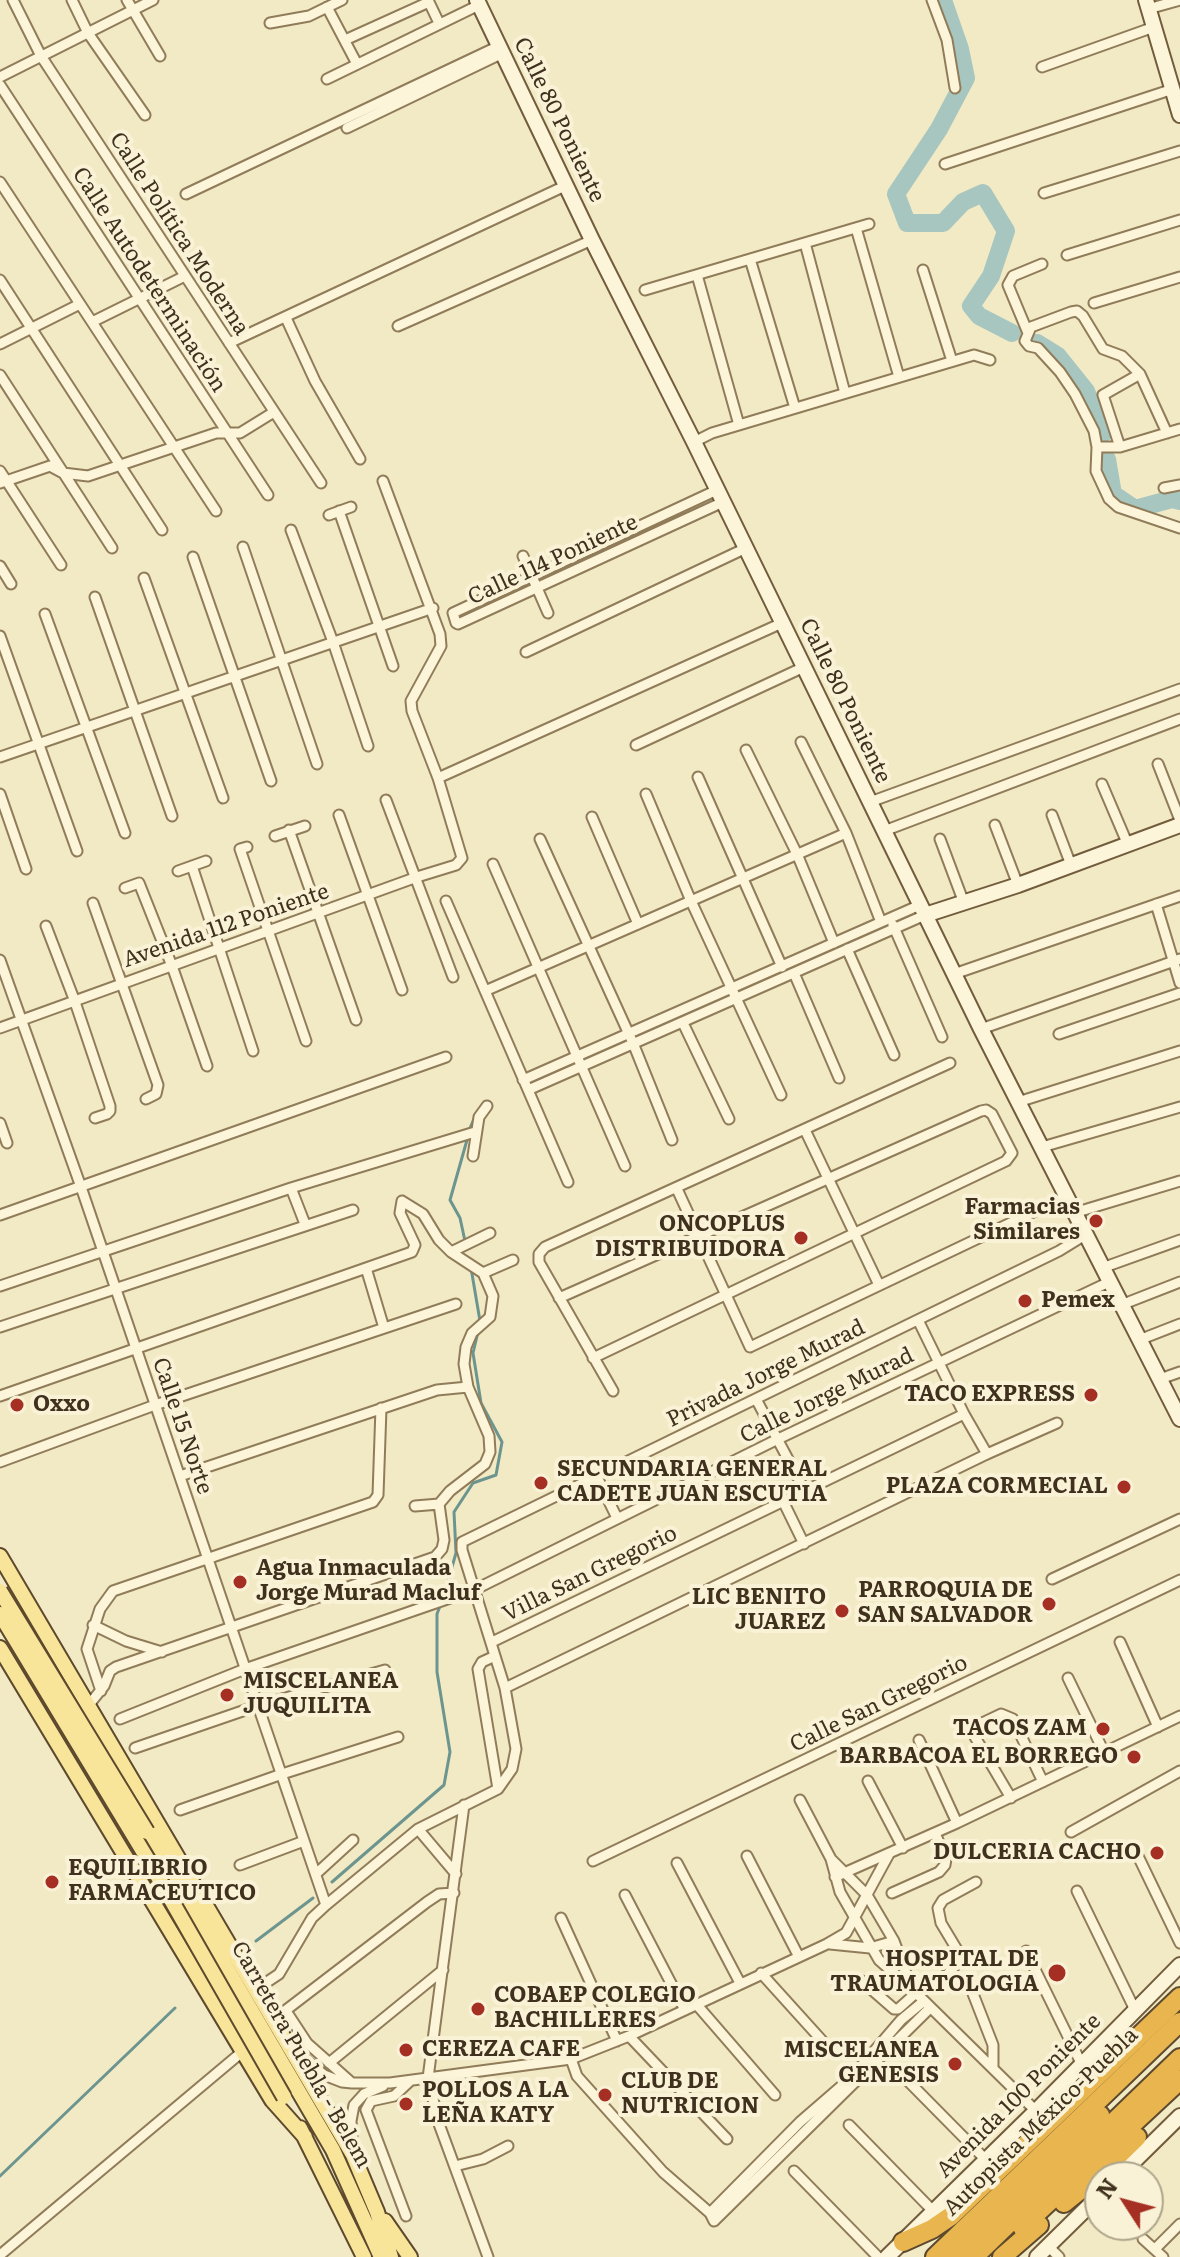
<!DOCTYPE html>
<html>
<head>
<meta charset="utf-8">
<style>
  body { margin:0 }
  #map { position:relative; width:1180px; height:2257px; overflow:hidden; background:#f2eac5; font-family:Literata,serif }
  canvas { display:block }
  .north { position:absolute; left:1084px; top:2161px; width:80px; height:80px; box-sizing:border-box; background:#f9f2d6; border:2px solid #afa58c; border-radius:50%; rotate:306deg; font-size:22px; font-weight:700; line-height:32px; text-align:center; color:#3f311e }
  .north::after { content:''; display:block; margin:auto; width:28px; height:36px; background:#a52f23; clip-path:polygon(50% 0,100% 100%,50% 72%,0 100%) }
</style>
</head>
<body>
<div id="map">
<canvas width="1180" height="2257"></canvas>
<div class="north">N</div>
</div>
<script>
const context = document.querySelector('canvas').getContext('2d');
context.lineJoin = 'round';
const shape = rows => new Path2D(rows.map(r => 'M' + r).join(''));
function strokePath(path, color, width, dash) { context.strokeStyle = color; context.lineWidth = width; context.lineCap = dash ? 'butt' : 'round'; context.setLineDash(dash || []); context.stroke(path); }
function drawText(font, color, halo, rows, align = 'center') {
  context.font = font + ' Literata,serif'; context.lineWidth = 8; context.setLineDash([]); context.textBaseline = 'middle'; context.strokeStyle = halo; context.fillStyle = color; for (const [text, x, y, turn = 0] of rows) {
    context.save(); context.translate(x, y); context.rotate((+turn || 0) * Math.PI / 180); context.textAlign = isNaN(turn) ? turn : align; if (halo) context.strokeText(text, 0, 0); context.fillText(text, 0, 0); context.restore();
  }
}
const stream = shape([
  [470,1128,474,1119],
  [465,1241,460,1218,450,1200,467,1140],
  [471,1268,480,1321],
  [444,1595,456,1553,454,1512,473,1483,496,1475,502,1442,481,1403,473,1353,478,1332],
  [332,1882,444,1785,450,1752,437,1672,437,1614,440,1606],
  [256,1941,313,1898],
  [0,2176,175,2008]
]);
const river = shape([
  [943,0,960,49,966,78,939,129,896,194,907,223,943,223,963,202,983,193,1006,231,991,276,971,306,979,316,1012,333],
  [1037,343,1058,356,1086,391,1103,434],
  [1107,459,1113,494,1135,509,1172,499,1180,501]
]);
const street = shape([
  [13,0,41,56,321,483],
  [72,0,88,33,145,115],
  [127,0,160,56],
  [428,0,439,23],
  [932,0,947,40,955,88],
  [327,7,357,64],
  [1148,9,1180,0],
  [270,23,309,16,342,0],
  [345,40,429,2],
  [1042,67,1154,27],
  [0,77,153,0],
  [327,79,479,5],
  [0,85,268,495],
  [347,128,503,53],
  [945,164,1173,89],
  [0,182,216,511],
  [1044,193,1180,151],
  [186,194,499,46],
  [856,228,899,377],
  [805,243,845,393],
  [1067,255,1180,220],
  [750,259,795,408],
  [923,270,952,361],
  [697,275,739,425],
  [0,280,162,530],
  [645,290,869,224],
  [1094,303,1180,277],
  [286,318,315,381,360,459],
  [92,322,185,276],
  [398,326,592,240],
  [1028,333,1008,285,1013,276,1042,264],
  [229,343,567,185],
  [0,344,80,304],
  [0,375,112,548],
  [1167,433,1140,374,1122,356,1103,349,1083,316,1077,311,1071,312,1031,327,1025,341,1029,346,1038,348,1060,372,1075,394,1094,431,1097,447,1096,471,1109,499,1118,507,1180,528],
  [694,442,712,433,974,355,990,360],
  [1097,447,1120,447,1180,429],
  [1120,447,1103,395,1140,374],
  [0,471,61,565],
  [0,483,50,466,63,473,88,476,216,433,240,433,274,412],
  [1164,488,1180,485],
  [717,490,453,613,456,623,458,624,723,502],
  [339,511,393,666],
  [329,515,351,507],
  [291,530,333,642,368,746],
  [243,547,317,764],
  [523,556,548,613],
  [193,557,271,781],
  [0,566,11,584],
  [144,578,223,798],
  [95,597,172,816],
  [45,614,125,833],
  [0,636,77,851],
  [526,652,746,548],
  [801,742,846,833,881,922],
  [636,745,804,667],
  [746,750,797,854,834,943],
  [0,757,433,608],
  [1158,764,1180,820],
  [698,777,782,967],
  [438,778,782,623],
  [1102,784,1128,845],
  [0,794,26,869],
  [646,794,691,901,781,1095],
  [386,800,453,977],
  [870,802,1180,689],
  [339,815,402,990],
  [1052,815,1071,865],
  [592,817,638,924],
  [995,825,1018,885],
  [289,830,356,1020],
  [884,831,1180,719],
  [275,836,305,826],
  [540,839,633,1043,672,1140],
  [940,839,964,903],
  [247,847,240,849,306,1041],
  [493,864,625,1166],
  [192,866,253,1051],
  [178,871,206,861],
  [125,888,139,883,172,966,207,1066],
  [446,901,568,1182],
  [93,903,158,1085,156,1094,146,1099],
  [1156,904,1180,983],
  [893,925,942,1037],
  [46,926,74,999,110,1106,110,1111,107,1114,95,1118],
  [847,949,894,1055],
  [0,960,81,1187,326,1905],
  [794,973,839,1078],
  [954,974,1180,896],
  [485,991,846,833],
  [683,1023,729,1119],
  [0,1028,417,877,456,865,462,858,438,778,412,711,411,701,441,646,440,634,383,481],
  [981,1029,1180,959],
  [1059,1034,1180,993],
  [523,1080,920,905],
  [528,1090,925,915],
  [1018,1102,1180,1051],
  [0,1123,7,1143],
  [805,1130,879,1285],
  [1042,1147,1180,1107],
  [473,1156,479,1117,487,1106],
  [291,1188,305,1224],
  [677,1189,750,1347,1065,1197],
  [1074,1213,1180,1181],
  [0,1215,446,1057],
  [451,1252,490,1233],
  [366,1268,384,1328],
  [1102,1268,1180,1240],
  [483,1273,513,1260],
  [0,1286,291,1188,475,1132],
  [559,1298,981,1111,986,1110,992,1114,1012,1153,1006,1161,593,1358],
  [1121,1305,1180,1282],
  [918,1320,964,1414,987,1454],
  [0,1327,353,1210],
  [1139,1340,1180,1324],
  [1160,1379,1180,1372],
  [613,1391,539,1262,539,1254,545,1247,950,1063],
  [0,1396,412,1252,415,1245,400,1213,402,1201,423,1214,439,1240,451,1252,483,1273,493,1296,490,1317,472,1333,466,1347,464,1364,468,1387,489,1436,490,1452,485,1464,450,1491,439,1504,444,1540,442,1549,435,1557,116,1667,110,1671,104,1686,88,1706],
  [756,1399,805,1491],
  [0,1462,155,1405,456,1304],
  [180,1476,437,1390,468,1387],
  [597,1477,617,1518],
  [783,1501,804,1544],
  [415,1506,439,1504],
  [1052,1579,1180,1519],
  [93,1625,126,1641,162,1652],
  [492,1642,964,1414],
  [1120,1642,1158,1727],
  [495,1656,482,1662,478,1669,498,1789],
  [1068,1678,1104,1752],
  [505,1688,987,1454,1057,1423],
  [101,1691,87,1649,100,1609,113,1591,373,1502,378,1495,381,1408],
  [120,1719,245,1669,476,1589,778,1439,1109,1282],
  [919,1740,957,1823],
  [135,1748,257,1706,385,1670],
  [868,1781,903,1848],
  [1011,1798,975,1737,980,1724,1001,1714,1013,1719,1043,1782],
  [800,1800,831,1859,840,1892,879,1960,912,1989,1036,2111],
  [464,1805,428,2078,439,2124,488,2257],
  [180,1810,282,1774,398,1737],
  [418,1829,456,1874],
  [1071,1832,1180,1771],
  [747,1856,799,1957],
  [1138,1856,1180,1943],
  [831,1859,867,1895,894,1941,912,1989],
  [593,1861,1180,1580],
  [677,1863,740,1983],
  [240,1865,304,1841],
  [317,1873,353,1840],
  [835,1877,957,1823,1180,1716],
  [1077,1891,1135,2010],
  [892,1893,939,1872,945,1865,946,1859,935,1833],
  [625,1895,685,2010],
  [561,1918,617,2041],
  [830,1944,870,1948,894,1941],
  [1026,1951,1082,2065],
  [761,1973,827,2046],
  [862,1981,894,2009,898,2009,916,1993,948,1974,958,1962,959,1953,941,1923,938,1908,943,1900,976,1882],
  [970,1986,993,2045,993,2068],
  [255,1990,279,1974,312,1918,326,1905,418,1829,498,1789,512,1769,516,1749,505,1688,462,1550,462,1542,1059,1251,1085,1235],
  [697,2005,775,2095],
  [286,2011,307,2043,352,2083],
  [273,2020,427,1902,439,1894,454,1893],
  [629,2036,727,2139],
  [296,2052,324,2075,342,2082,352,2083,390,2083,571,2059,629,2036,827,1944,846,1933,889,1854],
  [571,2059,577,2076,663,2172,710,2213,714,2221,930,2008],
  [329,2063,443,1970],
  [907,2080,987,2161],
  [849,2125,934,2212],
  [353,2154,351,2121,354,2105,364,2094,383,2086],
  [455,2166,483,2159,508,2146],
  [794,2171,878,2257],
  [710,2213,800,2122,852,2077,901,2020,924,2001],
  [406,2216,366,2110,371,2101,394,2096,410,2081],
  [1143,2239,1163,2257],
  [1048,2246,1059,2257],
  [1155,2249,1180,2224],
  [0,2255,242,2052]
]);
const secondary = shape([
  [477,0,592,240,694,442,981,1029,1180,1419],
  [1146,0,1180,115],
  [925,915,1018,885,1180,825],
  [1118,2177,1180,2116],
  [887,2257,1036,2111,1180,1965],
  [1037,2257,1100,2195]
]);
const primary = shape([
  [0,1556,353,2155,377,2212,391,2257],
  [0,1648,272,2100,305,2137],
  [147,1832,333,2150,381,2257],
  [300,2128,364,2257],
  [385,2221,410,2257]
]);
const highway = shape([
  [1064,2203,1095,2178,1137,2137],
  [1022,2227,1180,2080],
  [903,2242,932,2229,951,2216,1180,1997],
  [935,2257,1180,2022],
  [955,2257,1100,2115],
  [974,2257,1180,2058],
  [1002,2257,1039,2225]
]);
const primaryBridge = shape([
  [0,1591,147,1832],
  [0,1614,150,1863,284,2097]
]);
const markers = [
  [1096,1221,8,"#a52f23"],
  [801,1238,8,"#a52f23"],
  [1025,1301,8,"#a52f23"],
  [1091,1395,8,"#a52f23"],
  [17,1405,8,"#a52f23"],
  [541,1483,8,"#a52f23"],
  [1124,1487,8,"#a52f23"],
  [240,1582,8,"#a52f23"],
  [1049,1604,8,"#a52f23"],
  [842,1611,8,"#a52f23"],
  [227,1695,8,"#a52f23"],
  [1103,1729,8,"#a52f23"],
  [1134,1757,8,"#a52f23"],
  [1157,1853,8,"#a52f23"],
  [52,1882,8,"#a52f23"],
  [1057,1973,10,"#a52f23"],
  [478,2009,8,"#a52f23"],
  [406,2050,8,"#a52f23"],
  [955,2064,8,"#a52f23"],
  [605,2095,8,"#a52f23"],
  [406,2104,8,"#a52f23"]
];
const streetNames = [
  ["Calle 80 Poniente",559,120,64],
  ["Calle Política Moderna",179,234,57],
  ["Calle Autodeterminación",149,280,57],
  ["Calle 114 Poniente",553,560,-25],
  ["Calle 80 Poniente",845,701,64],
  ["Avenida 112 Poniente",226,926,-19],
  ["Privada Jorge Murad",766,1374,-26],
  ["Calle Jorge Murad",827,1396,-26],
  ["Calle 15 Norte",182,1426,71],
  ["Villa San Gregorio",590,1574,-26],
  ["Calle San Gregorio",879,1704,-26],
  ["Carretera Puebla - Belem",301,2055,60],
  ["Avenida 100 Poniente",1019,2096,-45],
  ["Autopista México-Puebla",1041,2122,-44]
];
const poiNames = [
  ["Farmacias",1080,1208],
  ["Similares",1080,1233],
  ["ONCOPLUS",785,1225],
  ["DISTRIBUIDORA",785,1250],
  ["Pemex",1041,1301,"left"],
  ["TACO EXPRESS",1075,1395],
  ["Oxxo",33,1405,"left"],
  ["SECUNDARIA GENERAL",557,1470,"left"],
  ["CADETE JUAN ESCUTIA",557,1495,"left"],
  ["PLAZA CORMECIAL",1108,1487],
  ["Agua Inmaculada",256,1569,"left"],
  ["Jorge Murad Macluf",256,1594,"left"],
  ["PARROQUIA DE",1033,1591],
  ["SAN SALVADOR",1033,1616],
  ["LIC BENITO",826,1598],
  ["JUAREZ",826,1623],
  ["MISCELANEA",243,1682,"left"],
  ["JUQUILITA",243,1707,"left"],
  ["TACOS ZAM",1087,1729],
  ["BARBACOA EL BORREGO",1118,1757],
  ["DULCERIA CACHO",1141,1853],
  ["EQUILIBRIO",68,1869,"left"],
  ["FARMACEUTICO",68,1894,"left"],
  ["HOSPITAL DE",1039,1960],
  ["TRAUMATOLOGIA",1039,1985],
  ["COBAEP COLEGIO",494,1996,"left"],
  ["BACHILLERES",494,2021,"left"],
  ["CEREZA CAFE",422,2050,"left"],
  ["MISCELANEA",939,2051],
  ["GENESIS",939,2076],
  ["CLUB DE",621,2082,"left"],
  ["NUTRICION",621,2107,"left"],
  ["POLLOS A LA",422,2091,"left"],
  ["LEÑA KATY",422,2116,"left"]
];
strokePath(stream, '#6d958f', 3);
strokePath(river, '#a7c6c0', 18);
strokePath(street, '#907c59', 13);
strokePath(secondary, '#725c3c', 18);
strokePath(primary, '#5d492d', 18);
strokePath(highway, '#5d492d', 22);
strokePath(street, '#fcf5da', 9);
strokePath(secondary, '#fcf5da', 14);
strokePath(primary, '#f8e59a', 14);
strokePath(highway, '#e8b54f', 18);
strokePath(primaryBridge, '#5d492d', 18, []);
strokePath(primaryBridge, '#f8e59a', 14);
for (const [x, y, r, color] of markers) { const dot = new Path2D(); dot.arc(x, y, r, 0, 2 * Math.PI); context.fillStyle = color; context.fill(dot); strokePath(dot, '#f9f2d6', 3); }
drawText('22px', '#3f311e', '#f9f2d6', streetNames);
drawText('bold 22px', '#3f311e', '#f9f2d6', poiNames, 'right');
</script>
</body>
</html>
